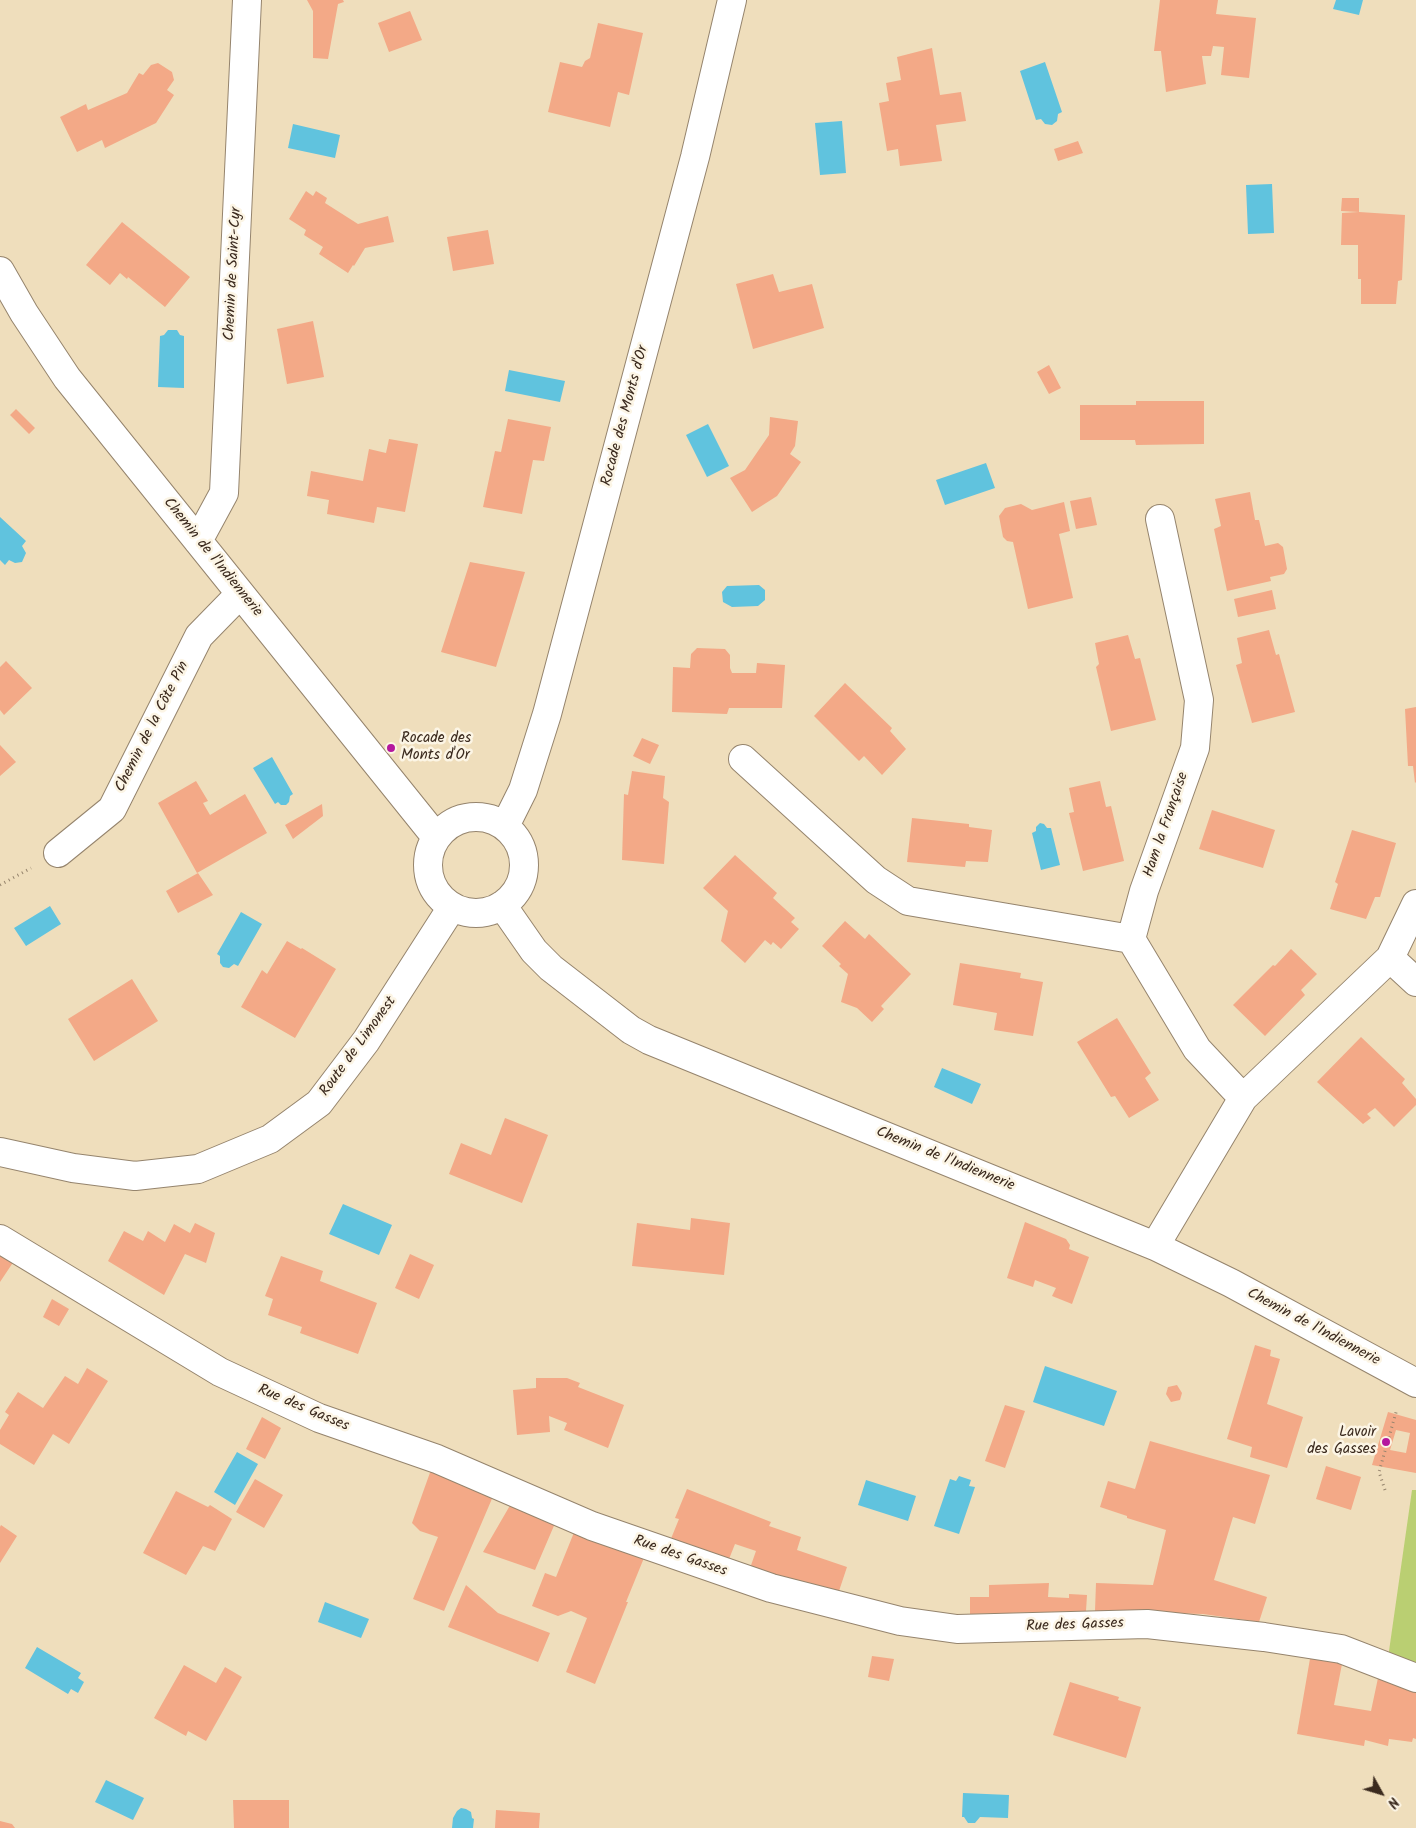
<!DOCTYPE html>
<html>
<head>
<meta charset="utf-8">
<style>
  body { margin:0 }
  #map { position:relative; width:1416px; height:1828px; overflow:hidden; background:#efdebc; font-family:Kalam,sans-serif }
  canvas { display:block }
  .north { position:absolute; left:1356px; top:1768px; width:50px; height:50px; -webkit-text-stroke:4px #fcf5e5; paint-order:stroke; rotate:129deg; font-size:14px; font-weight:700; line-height:20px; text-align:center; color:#3b2a1e }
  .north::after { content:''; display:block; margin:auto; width:18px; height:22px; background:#3b2a1e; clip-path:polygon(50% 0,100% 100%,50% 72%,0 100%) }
</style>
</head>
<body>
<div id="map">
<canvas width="1416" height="1828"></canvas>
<div class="north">N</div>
</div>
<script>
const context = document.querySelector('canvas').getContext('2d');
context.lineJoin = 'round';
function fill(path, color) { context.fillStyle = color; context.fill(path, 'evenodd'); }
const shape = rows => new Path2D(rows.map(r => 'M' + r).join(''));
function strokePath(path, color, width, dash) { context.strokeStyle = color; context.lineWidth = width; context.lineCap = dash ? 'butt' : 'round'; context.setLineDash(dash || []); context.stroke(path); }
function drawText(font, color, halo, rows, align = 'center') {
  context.font = font + ' Kalam,sans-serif'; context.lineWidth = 5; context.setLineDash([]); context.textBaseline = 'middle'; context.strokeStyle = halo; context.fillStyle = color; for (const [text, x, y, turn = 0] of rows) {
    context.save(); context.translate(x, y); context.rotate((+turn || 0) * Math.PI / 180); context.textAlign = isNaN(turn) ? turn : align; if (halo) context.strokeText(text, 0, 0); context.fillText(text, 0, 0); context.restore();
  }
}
const green = shape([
  [1412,1490,1416,1490,1416,1669,1388,1658]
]);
const water = shape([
  [1336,0,1363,0,1359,15,1333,9],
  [1045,62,1062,112,1058,114,1057,121,1052,125,1045,124,1041,119,1036,120,1020,71],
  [842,121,846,173,820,175,815,123],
  [293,124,340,135,335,158,288,148],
  [1272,184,1274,233,1248,234,1246,185],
  [168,330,177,330,180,335,184,336,184,388,158,387,160,336,164,335],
  [509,370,565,381,560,402,505,391],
  [708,424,729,466,707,477,686,435],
  [986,463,995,488,945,505,936,480],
  [0,517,26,541,22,546,26,553,22,562,15,563,9,560,5,565,0,560],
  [759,585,765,590,765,600,758,606,732,607,723,602,722,592,727,586],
  [272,757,293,794,290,796,289,802,286,805,281,805,278,802,275,804,253,768],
  [1040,823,1044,824,1047,828,1051,828,1060,865,1041,870,1032,833,1036,831,1036,827],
  [50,906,61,924,26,946,14,928],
  [241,912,262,924,238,966,234,964,229,968,223,967,220,963,220,956,217,954],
  [942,1068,981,1084,972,1104,934,1087],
  [343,1204,392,1225,379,1255,329,1234],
  [1045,1366,1117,1391,1104,1426,1033,1402],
  [237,1452,258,1464,235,1505,214,1492],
  [959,1476,971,1480,969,1486,975,1487,959,1534,934,1526,950,1479,956,1481],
  [866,1480,916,1496,908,1521,858,1505],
  [325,1602,369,1619,361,1638,318,1622],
  [37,1647,81,1673,78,1678,84,1682,78,1693,71,1689,68,1694,25,1668],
  [106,1780,144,1798,133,1820,95,1802],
  [963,1793,1009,1795,1008,1818,980,1817,975,1823,968,1823,964,1817,962,1817],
  [461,1808,466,1809,471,1812,472,1818,474,1819,473,1828,452,1828,453,1818,457,1811]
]);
const building = shape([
  [307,0,343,0,344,2,338,4,328,59,313,58,313,11],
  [1160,0,1218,0,1216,14,1256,18,1249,78,1221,75,1224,47,1213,46,1211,56,1202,56,1206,84,1166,92,1161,51,1154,51],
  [410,11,422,40,389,52,378,23],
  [598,23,643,33,629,95,618,92,610,127,548,112,560,62,582,67,585,61,590,58],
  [932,48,940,95,961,92,966,121,936,125,942,161,900,166,898,149,887,151,879,103,889,101,886,83,901,80,897,57],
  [158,63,172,72,174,80,167,90,174,95,156,123,105,148,102,140,77,152,60,117,86,104,88,110,127,93,139,73,143,75,151,65],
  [1078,141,1083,153,1058,161,1054,149],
  [306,191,313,196,316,191,327,198,325,203,358,224,388,216,394,242,365,248,354,266,353,265,348,273,319,254,323,247,304,235,306,230,289,219],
  [1342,198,1359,198,1359,212,1341,211],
  [1359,212,1405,215,1402,280,1398,281,1396,304,1361,304,1361,279,1358,279,1358,245,1341,245,1342,213],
  [122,222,190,277,165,307,128,277,127,279,120,273,110,285,86,265],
  [488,230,494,264,453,271,447,237],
  [773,274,779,292,812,284,824,328,753,349,736,284],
  [313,321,324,377,287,384,277,329],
  [1049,365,1061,388,1049,394,1037,372],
  [1136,401,1204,401,1204,444,1136,445,1135,440,1080,440,1080,405,1136,405],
  [16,409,35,428,29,434,10,415],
  [770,417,798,421,795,446,790,454,801,462,777,496,752,512,730,478,745,470,769,435],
  [508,419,551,427,544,461,533,460,522,514,483,507,495,451,501,452],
  [389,439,418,444,405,512,377,507,374,523,327,514,329,500,307,496,311,471,363,481,369,449,386,453],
  [1250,492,1255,520,1259,520,1265,546,1278,543,1283,547,1287,569,1284,574,1270,577,1271,581,1227,591,1214,529,1221,526,1215,499],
  [1091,497,1097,525,1076,529,1070,501],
  [1064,502,1070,531,1059,534,1073,598,1028,609,1013,542,1007,541,1003,537,999,516,1005,508,1021,504,1032,510],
  [470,562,525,572,496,667,441,652],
  [1272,590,1276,609,1238,617,1234,599],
  [1269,630,1276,655,1279,654,1295,712,1252,723,1236,665,1242,663,1237,638],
  [1128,635,1135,659,1140,658,1156,720,1111,731,1096,667,1099,664,1095,643],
  [697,648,725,649,730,655,730,668,732,673,756,673,757,663,785,665,782,708,729,708,727,714,672,712,673,667,690,668,691,654],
  [6,661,32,688,4,715,0,710,0,667],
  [845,683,892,728,890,731,906,749,882,775,864,756,859,761,814,716],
  [1416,707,1416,782,1415,783,1413,766,1408,766,1405,709],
  [642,738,659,745,650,764,633,756],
  [0,745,16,762,0,776],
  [632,771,665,776,663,798,669,802,664,864,622,860,624,794,628,795],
  [196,781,208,801,203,803,210,815,245,794,267,833,197,873,158,803],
  [1100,781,1106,807,1111,806,1124,861,1083,871,1069,813,1074,812,1069,788],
  [322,804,323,816,293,839,285,825],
  [1212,810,1275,830,1263,868,1199,849],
  [912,818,969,824,969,827,992,830,988,862,966,861,965,867,907,862],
  [1352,830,1396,843,1380,897,1375,897,1366,919,1330,909,1338,884,1335,882],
  [735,855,777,893,773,898,795,918,791,922,799,929,781,949,773,942,771,945,765,940,745,963,721,941,728,911,703,888],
  [198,873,213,895,178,913,166,891],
  [845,921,865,939,869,934,911,974,881,1006,884,1009,872,1022,857,1008,841,1002,848,974,839,966,841,964,822,946],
  [287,941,301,949,302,948,336,969,295,1038,241,1007,262,970,267,974],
  [1291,949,1317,974,1301,990,1305,995,1265,1036,1233,1005,1273,965,1275,966],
  [960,963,1021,973,1020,978,1043,982,1033,1036,994,1030,997,1013,953,1005],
  [132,979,158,1021,94,1061,68,1019],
  [1117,1018,1151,1073,1145,1078,1159,1100,1129,1118,1115,1096,1111,1097,1077,1042],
  [1361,1037,1405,1079,1402,1083,1416,1099,1416,1105,1394,1127,1375,1108,1367,1114,1371,1118,1363,1124,1317,1082],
  [505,1118,548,1135,522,1203,449,1174,461,1143,491,1155],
  [691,1218,730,1223,724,1275,632,1266,637,1223,690,1230],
  [1025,1222,1066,1239,1070,1245,1069,1249,1089,1257,1072,1304,1052,1296,1056,1288,1035,1280,1033,1287,1007,1278],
  [195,1223,215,1233,206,1263,185,1254,164,1295,108,1261,124,1231,143,1241,148,1231,165,1242,174,1224,190,1233],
  [0,1253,14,1261,0,1282],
  [410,1254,434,1265,419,1299,395,1288],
  [281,1256,323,1271,320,1281,377,1303,358,1354,300,1333,302,1327,268,1315,273,1299,265,1296],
  [52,1299,69,1309,59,1326,43,1317],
  [1255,1345,1271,1350,1270,1356,1280,1359,1267,1404,1303,1417,1287,1468,1250,1457,1252,1447,1227,1439],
  [87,1368,108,1381,69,1444,53,1434,34,1465,0,1444,0,1430,9,1415,5,1412,18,1392,43,1408,65,1376,78,1384],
  [536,1378,567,1378,580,1383,578,1387,624,1405,608,1448,564,1430,567,1423,549,1416,550,1432,517,1435,513,1390,536,1388],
  [1177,1385,1182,1393,1180,1400,1171,1402,1166,1394,1168,1387],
  [1005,1405,1025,1411,1005,1468,985,1461],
  [1388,1412,1416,1420,1416,1473,1372,1465],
  [1396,1430,1410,1433,1406,1453,1390,1450],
  [262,1417,281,1428,265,1459,246,1449],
  [1150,1441,1270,1475,1255,1524,1233,1517,1214,1580,1267,1597,1259,1622,1203,1614,1095,1611,1096,1583,1153,1585,1166,1530,1127,1518,1127,1516,1100,1507,1108,1481,1135,1489],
  [1326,1466,1361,1477,1351,1510,1316,1499],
  [432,1467,494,1494,444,1611,413,1599,438,1537,420,1531,412,1523],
  [255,1479,283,1495,264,1528,236,1512],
  [687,1489,771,1522,769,1526,801,1537,797,1550,847,1567,837,1597,749,1571,756,1551,735,1544,727,1564,668,1546,679,1519,675,1518],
  [176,1491,208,1507,210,1505,232,1519,215,1551,203,1546,186,1575,143,1553],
  [512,1502,556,1521,535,1570,483,1552],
  [1,1525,17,1536,0,1563,0,1527],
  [575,1530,646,1553,626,1602,628,1602,595,1684,566,1672,587,1618,571,1611,558,1616,532,1606,545,1573,556,1577],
  [1049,1583,1048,1597,1069,1598,1069,1594,1087,1595,1086,1611,970,1614,970,1597,989,1597,989,1585],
  [466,1585,498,1613,550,1633,538,1662,448,1627],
  [1311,1653,1342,1664,1334,1705,1371,1711,1378,1678,1416,1692,1416,1739,1413,1738,1412,1742,1389,1739,1388,1746,1365,1740,1364,1746,1297,1734],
  [872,1656,894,1659,889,1681,868,1677],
  [184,1665,216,1683,225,1667,242,1677,206,1741,188,1731,186,1736,154,1718],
  [1070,1682,1119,1697,1118,1700,1141,1707,1126,1758,1053,1735],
  [233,1800,289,1800,289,1828,234,1828],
  [496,1810,540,1813,539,1828,495,1828],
  [0,1821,12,1824,15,1828,0,1828]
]);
const path = shape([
  [0,885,31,868],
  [1385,1490,1379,1472,1397,1409]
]);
const minor = shape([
  [0,271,24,313,67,378,436,837],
  [1160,519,1199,700,1195,748,1144,891,1131,939,1197,1049,1243,1098],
  [198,541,224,493,247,0],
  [743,759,876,880,908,901,1131,939],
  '428 865a48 48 0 1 1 96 0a48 48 0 1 1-96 0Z',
  [505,826,523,790,547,714,695,157,732,0],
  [58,853,112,809,199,636,240,594],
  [502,905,534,951,551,968,631,1030,649,1040,1155,1246,1231,1283,1416,1383],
  [1390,958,1416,982],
  [0,1152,73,1168,135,1176,198,1169,270,1139,319,1103,366,1041,452,907],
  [0,1239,220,1372,319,1418,437,1459,592,1526,771,1588,900,1621,957,1629,1147,1624,1264,1637,1341,1649,1416,1678],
  [1155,1246,1243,1098,1390,958,1416,904]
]);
const markers = [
  [391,748,5,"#b5179e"],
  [1386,1442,5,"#b5179e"]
];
const streetNames = [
  ["Chemin de Saint-Cyr",234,274,-87],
  ["Rocade des Monts d'Or",626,416,-75],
  ["Chemin de l'Indiennerie",212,558,51],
  ["Chemin de la Côte Pin",153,727,-63],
  ["Ham la Française",1167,825,-71],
  ["Route de Limonest",359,1047,-54],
  ["Chemin de l'Indiennerie",945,1160,22],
  ["Chemin de l'Indiennerie",1313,1328,28],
  ["Rue des Gasses",303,1409,23],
  ["Rue des Gasses",680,1557,19],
  ["Rue des Gasses",1075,1626,-2]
];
const poiNames = [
  ["Rocade des",401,739],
  ["Monts d'Or",401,756],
  ["Lavoir",1376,1433,"right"],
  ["des Gasses",1376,1450,"right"]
];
fill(green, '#bacf72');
fill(water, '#60c3de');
fill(building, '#f3a987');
strokePath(minor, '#95846d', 30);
strokePath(path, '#95846d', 3, [1, 4]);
strokePath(minor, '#fff', 28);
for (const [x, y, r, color] of markers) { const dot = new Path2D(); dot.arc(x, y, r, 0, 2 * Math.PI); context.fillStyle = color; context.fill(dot); strokePath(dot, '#fcf5e5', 2); }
drawText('15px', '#3b2a1e', '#fcf5e5', streetNames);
drawText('15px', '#3b2a1e', '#fcf5e5', poiNames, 'left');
</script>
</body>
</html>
